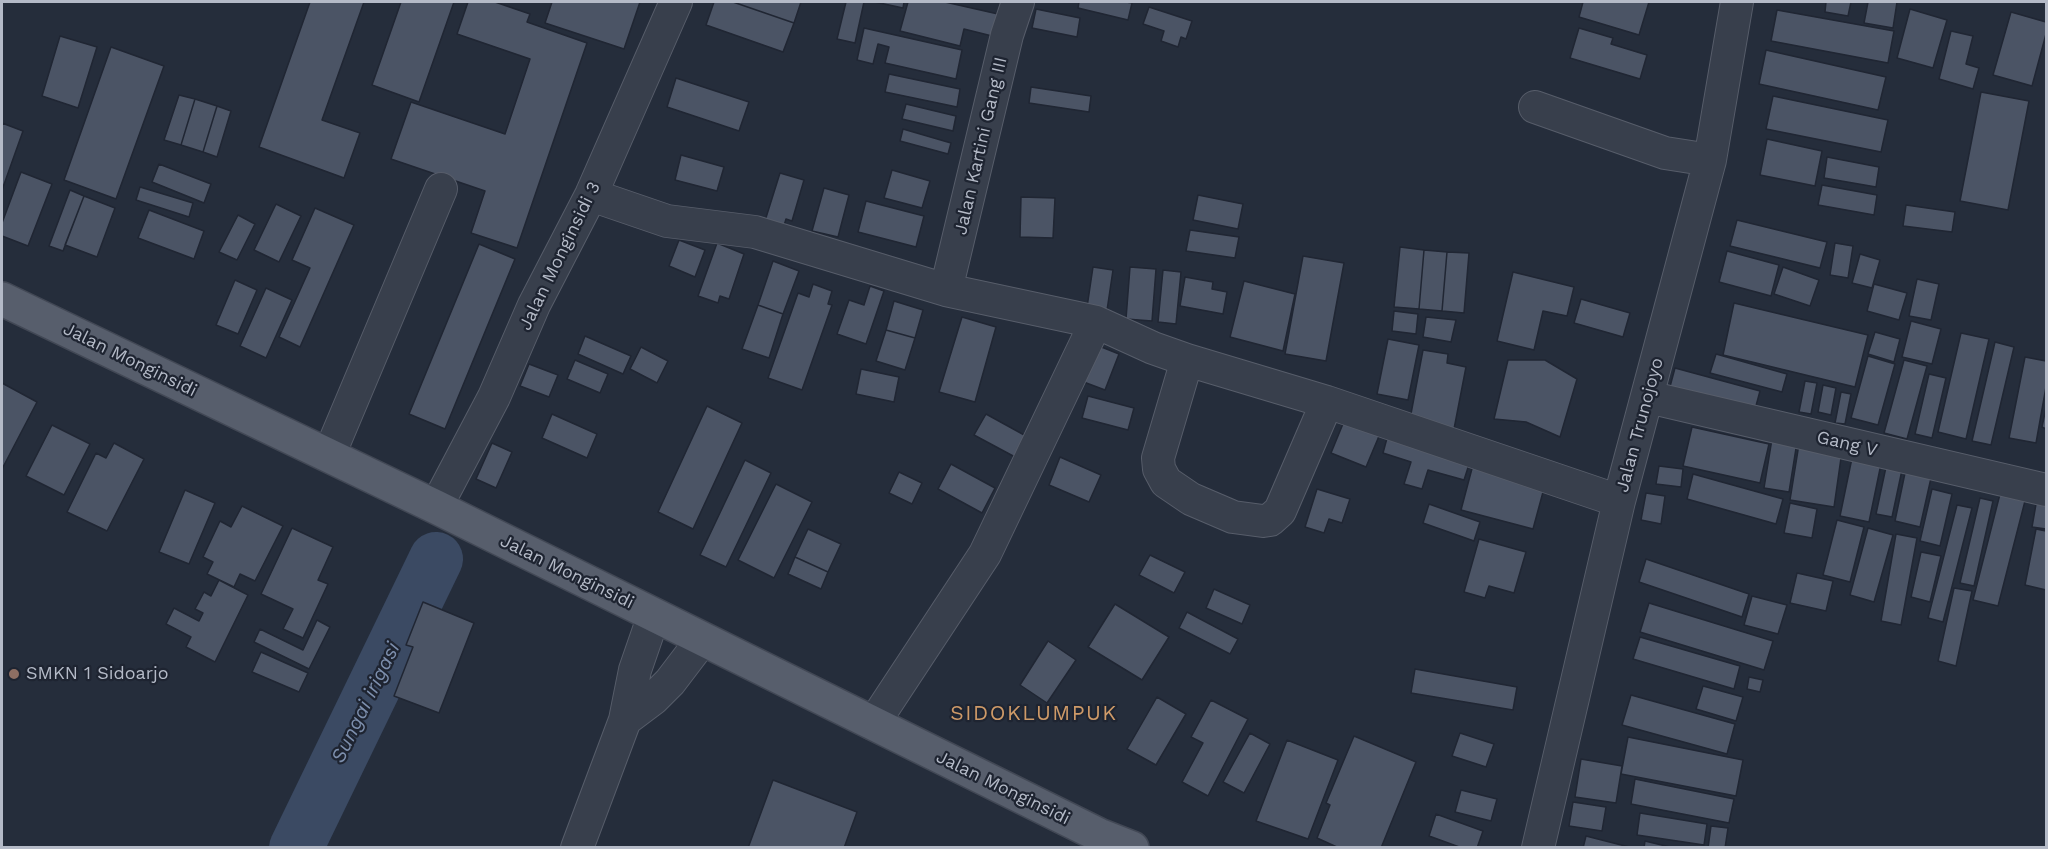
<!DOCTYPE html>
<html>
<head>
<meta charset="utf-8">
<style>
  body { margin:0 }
  #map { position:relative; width:2048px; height:849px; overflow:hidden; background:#252d3b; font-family:"Work Sans",sans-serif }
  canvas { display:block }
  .frame { position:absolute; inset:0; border:3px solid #b4bac7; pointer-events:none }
</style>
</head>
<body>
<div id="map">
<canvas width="2048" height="849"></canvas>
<div class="frame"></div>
</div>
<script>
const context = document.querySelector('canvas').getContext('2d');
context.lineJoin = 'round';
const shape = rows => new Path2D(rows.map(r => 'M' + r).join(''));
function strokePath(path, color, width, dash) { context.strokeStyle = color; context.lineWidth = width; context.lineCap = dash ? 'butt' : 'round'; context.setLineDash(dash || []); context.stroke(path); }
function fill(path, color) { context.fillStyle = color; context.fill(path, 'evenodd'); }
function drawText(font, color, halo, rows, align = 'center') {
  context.font = font + ' "Work Sans",sans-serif'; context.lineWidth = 4.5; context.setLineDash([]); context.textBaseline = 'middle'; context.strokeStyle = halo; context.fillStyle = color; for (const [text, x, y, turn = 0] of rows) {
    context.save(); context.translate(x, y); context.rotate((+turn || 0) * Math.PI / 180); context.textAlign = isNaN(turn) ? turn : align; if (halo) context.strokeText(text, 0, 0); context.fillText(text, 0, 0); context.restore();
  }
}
const river = shape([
  [296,848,436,559]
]);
const building = shape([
  [310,2,364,2,322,120,360,133,344,178,259,147,310,2],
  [401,2,454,2,419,102,372,85,401,2],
  [468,2,495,2,530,14,527,22,587,43,517,248,471,233,485,191,391,159,411,102,505,134,530,59,457,34,468,2],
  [552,2,640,2,624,49,545,23,552,2],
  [714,2,733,2,794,23,783,52,706,25,714,2],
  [733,2,801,2,794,23,733,2],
  [846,2,864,2,855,43,837,39,846,2],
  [875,2,904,2,903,8,875,2],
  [908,2,945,2,998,14,992,36,964,29,960,46,900,31,908,2],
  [1079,2,1126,2,1132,3,1128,20,1078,8,1079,2],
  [1583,2,1649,2,1639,35,1579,17,1583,2],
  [1826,2,1851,2,1848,16,1825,12,1826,2],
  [1868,2,1897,2,1893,28,1864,23,1868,2],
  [1149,7,1192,21,1186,39,1181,37,1178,47,1161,41,1164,31,1143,24,1149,7],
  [1036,9,1080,18,1077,37,1032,28,1036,9],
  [1910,9,1947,20,1933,68,1897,58,1910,9],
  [1777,10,1894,31,1888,63,1771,41,1777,10],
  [2011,12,2046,22,2046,34,2032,86,1993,75,2011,12],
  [864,28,962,50,956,79,885,63,889,47,878,44,873,64,857,60,864,28],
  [1579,28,1613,38,1611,44,1647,55,1640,79,1570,58,1579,28],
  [1951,31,1973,36,1966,64,1979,68,1973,89,1939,79,1951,31],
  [60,36,97,47,78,108,42,96,60,36],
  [111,47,164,66,116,199,64,180,111,47],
  [1766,50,1886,77,1878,110,1759,84,1766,50],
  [889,74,960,89,957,107,885,92,889,74],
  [676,78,749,102,739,131,667,107,676,78],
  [1031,87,1091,96,1089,112,1029,103,1031,87],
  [1981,92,2029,101,2008,210,1960,201,1981,92],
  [179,95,195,99,181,145,164,140,179,95],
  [1773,96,1888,120,1881,152,1766,129,1773,96],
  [195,99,217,106,203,152,181,145,195,99],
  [906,104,956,116,953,131,902,119,906,104],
  [217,106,231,111,217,157,203,152,217,106],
  [2,123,23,131,2,190,2,123],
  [903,129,951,143,948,154,900,141,903,129],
  [1767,139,1822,151,1815,186,1760,175,1767,139],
  [681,155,724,167,717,191,675,180,681,155],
  [1827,157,1879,167,1876,187,1824,178,1827,157],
  [159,164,211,184,204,203,152,182,159,164],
  [892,170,930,181,922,208,884,198,892,170],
  [21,172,52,184,28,246,2,236,2,223,21,172],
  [780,173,804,180,792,221,786,219,783,229,764,224,780,173],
  [1822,185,1877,195,1874,215,1818,205,1822,185],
  [140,187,193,203,189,217,136,200,140,187],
  [824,188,849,195,838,237,812,231,824,188],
  [70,190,84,196,63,251,49,246,70,190],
  [1198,195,1243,204,1238,229,1193,220,1198,195],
  [84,196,115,208,97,257,65,245,84,196],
  [1021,197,1055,198,1053,238,1020,237,1021,197],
  [866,201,924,216,916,247,858,232,866,201],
  [276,204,301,216,279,262,254,250,276,204],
  [1906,205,1955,212,1952,232,1903,226,1906,205],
  [315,208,354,225,300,347,279,337,310,268,292,260,315,208],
  [149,210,204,231,194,259,138,238,149,210],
  [238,215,255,224,237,260,219,252,238,215],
  [1737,220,1827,242,1820,268,1730,246,1737,220],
  [1190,230,1239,237,1235,258,1186,251,1190,230],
  [679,240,705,250,695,277,669,266,679,240],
  [717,243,744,254,729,299,720,296,718,303,698,296,717,243],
  [1835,243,1853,246,1848,278,1830,275,1835,243],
  [479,244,515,259,445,429,409,414,479,244],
  [1400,247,1424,250,1419,309,1394,307,1400,247],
  [1424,250,1447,252,1442,311,1419,309,1424,250],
  [1727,251,1779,265,1771,296,1719,282,1727,251],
  [1447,252,1469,253,1464,313,1442,311,1447,252],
  [1860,254,1880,260,1872,288,1852,283,1860,254],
  [1303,256,1344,263,1326,361,1285,354,1303,256],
  [773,261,799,271,783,314,758,305,773,261],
  [1093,267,1113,270,1106,317,1086,314,1093,267],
  [1130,267,1156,269,1152,321,1126,319,1130,267],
  [1783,267,1819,280,1810,306,1774,294,1783,267],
  [1163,270,1181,272,1176,324,1158,322,1163,270],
  [1513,272,1574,287,1567,316,1543,311,1534,350,1497,341,1513,272],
  [1185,277,1213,282,1212,289,1227,292,1223,314,1180,306,1185,277],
  [1917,279,1939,284,1931,320,1909,316,1917,279],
  [235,280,257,290,238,334,216,325,235,280],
  [1244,281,1295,294,1283,351,1230,337,1244,281],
  [813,284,832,291,828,304,832,305,802,390,768,378,798,293,809,297,813,284],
  [1874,284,1907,293,1899,320,1867,311,1874,284],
  [870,286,884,291,866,344,837,334,849,300,864,305,870,286],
  [266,288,292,300,266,358,240,346,266,288],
  [1581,299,1630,313,1623,337,1574,323,1581,299],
  [894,301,923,310,915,338,886,330,894,301],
  [1734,303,1868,335,1855,387,1723,355,1734,303],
  [758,305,783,314,769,358,742,349,758,305],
  [1394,311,1418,314,1416,334,1392,331,1394,311],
  [962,317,996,327,975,402,939,392,962,317],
  [1426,317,1456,320,1451,342,1423,337,1426,317],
  [1911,321,1941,329,1932,364,1902,357,1911,321],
  [886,330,915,338,905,370,876,361,886,330],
  [1875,332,1900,339,1894,362,1868,354,1875,332],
  [1961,333,1989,339,1966,439,1938,432,1961,333],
  [585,336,631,356,623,374,578,354,585,336],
  [1388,339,1419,345,1408,400,1377,394,1388,339],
  [1995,342,2014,347,1991,445,1972,441,1995,342],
  [1094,344,1119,354,1105,390,1081,381,1094,344],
  [641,347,668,361,657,383,630,369,641,347],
  [1423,350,1448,354,1447,363,1466,367,1454,429,1410,419,1423,350],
  [1716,354,1787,374,1782,392,1710,373,1716,354],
  [1868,356,1895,364,1878,425,1851,418,1868,356],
  [2025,357,2046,361,2046,387,2036,443,2009,438,2025,357],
  [575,360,608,374,600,393,567,379,575,360],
  [1508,360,1545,360,1577,379,1560,437,1526,422,1494,419,1508,360],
  [1904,360,1927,366,1907,439,1884,433,1904,360],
  [529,364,558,375,549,397,520,386,529,364],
  [1675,368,1760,391,1753,417,1668,394,1675,368],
  [861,369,899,377,894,402,856,394,861,369],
  [1929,374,1946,378,1932,438,1915,434,1929,374],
  [1805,381,1817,383,1811,414,1799,412,1805,381],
  [2,383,37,402,2,469,2,383],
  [1823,385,1836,388,1831,415,1818,412,1823,385],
  [1841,392,1851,394,1845,424,1835,423,1841,392],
  [1088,396,1134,408,1128,430,1082,418,1088,396],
  [707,406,742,423,693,529,658,512,707,406],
  [2046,408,2046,429,2042,427,2046,408],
  [552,414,597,434,587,458,542,438,552,414],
  [986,414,1026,436,1015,457,974,435,986,414],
  [1347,414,1382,429,1366,467,1331,453,1347,414],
  [52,425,90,444,64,495,26,476,52,425],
  [1390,427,1473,452,1464,480,1428,470,1422,489,1404,484,1411,462,1383,453,1390,427],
  [1692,427,1769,444,1760,483,1683,466,1692,427],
  [1772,439,1797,442,1789,492,1764,488,1772,439],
  [114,443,144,459,107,531,67,512,96,453,106,458,114,443],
  [492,443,512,452,496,488,476,479,492,443],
  [1799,444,1842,451,1834,507,1790,500,1799,444],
  [1060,457,1101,475,1089,502,1049,485,1060,457],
  [1852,458,1881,464,1869,522,1840,516,1852,458],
  [745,460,771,473,726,567,700,555,745,460],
  [1474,461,1546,481,1533,529,1461,510,1474,461],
  [951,464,995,488,982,513,938,489,951,464],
  [1659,466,1683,469,1681,487,1656,484,1659,466],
  [1886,467,1902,470,1892,517,1876,514,1886,467],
  [899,472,922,483,912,504,889,493,899,472],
  [1905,473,1931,478,1920,527,1895,521,1905,473],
  [1693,474,1783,499,1776,524,1687,499,1693,474],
  [776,484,812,502,774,578,738,560,776,484],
  [1317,489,1350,499,1342,523,1329,519,1324,533,1305,527,1317,489],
  [1932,489,1952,494,1940,546,1920,541,1932,489],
  [185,490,215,503,189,564,159,552,185,490],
  [1646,493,1665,496,1661,524,1641,520,1646,493],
  [2000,494,2025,501,1998,606,1973,600,2000,494],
  [1980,498,1993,501,1974,586,1960,583,1980,498],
  [1790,503,1817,509,1812,538,1784,533,1790,503],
  [1429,504,1480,522,1474,541,1423,523,1429,504],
  [2036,504,2046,505,2046,529,2032,527,2036,504],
  [1957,505,1972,508,1943,622,1928,618,1957,505],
  [242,506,283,526,255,581,240,574,234,587,207,574,213,562,203,557,220,521,231,527,242,506],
  [1837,520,1864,527,1850,582,1823,575,1837,520],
  [292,528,333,547,318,580,328,584,303,638,283,629,293,609,261,594,292,528],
  [1868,528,1893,535,1874,602,1850,595,1868,528],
  [808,529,841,544,828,572,795,557,808,529],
  [2036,529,2046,531,2046,590,2025,585,2036,529],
  [1896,534,1917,538,1901,625,1881,621,1896,534],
  [1479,539,1526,552,1514,593,1489,586,1485,598,1464,592,1479,539],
  [1921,552,1941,556,1930,602,1911,597,1921,552],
  [1150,555,1185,572,1174,593,1139,575,1150,555],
  [795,557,828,572,821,589,788,574,795,557],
  [1646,559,1749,594,1742,617,1639,582,1646,559],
  [1797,573,1833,581,1826,611,1790,603,1797,573],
  [219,580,248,595,215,662,186,647,191,637,166,624,174,608,199,621,203,613,195,609,204,592,211,596,219,580],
  [1954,588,1972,591,1956,666,1938,661,1954,588],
  [1214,589,1250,605,1242,624,1206,608,1214,589],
  [1752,596,1787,605,1778,634,1744,625,1752,596],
  [423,602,474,623,439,713,394,696,413,647,406,645,423,602],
  [1649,603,1773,641,1764,670,1640,632,1649,603],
  [1115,604,1169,637,1142,680,1088,647,1115,604],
  [1187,612,1238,639,1230,654,1179,628,1187,612],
  [317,620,330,627,309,669,254,642,260,629,303,650,317,620],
  [1640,637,1740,666,1734,689,1633,659,1640,637],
  [1048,641,1076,660,1047,703,1020,685,1048,641],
  [261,652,308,673,299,692,252,672,261,652],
  [1415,669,1517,687,1513,710,1411,693,1415,669],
  [1749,677,1763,680,1760,692,1747,689,1749,677],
  [1703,686,1743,697,1736,721,1696,709,1703,686],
  [1631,695,1735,724,1727,754,1622,725,1631,695],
  [1157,697,1186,714,1156,765,1127,749,1157,697],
  [1211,700,1248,719,1208,796,1182,782,1203,743,1191,737,1211,700],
  [1250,733,1270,744,1244,793,1223,782,1250,733],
  [1460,733,1494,744,1486,767,1452,756,1460,733],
  [1354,736,1416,762,1381,848,1339,848,1317,838,1330,805,1326,803,1354,736],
  [1628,737,1743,760,1736,796,1621,774,1628,737],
  [1287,740,1338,760,1308,839,1256,821,1287,740],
  [1581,759,1622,766,1616,803,1575,797,1581,759],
  [1635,779,1734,799,1729,823,1631,804,1635,779],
  [773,780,857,812,844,848,748,848,773,780],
  [1461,790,1497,799,1491,821,1455,812,1461,790],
  [1573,802,1606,807,1602,831,1569,826,1573,802],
  [1640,813,1707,824,1704,845,1637,835,1640,813],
  [1436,814,1483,831,1477,848,1462,848,1429,836,1436,814],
  [1711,826,1728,828,1725,848,1708,848,1711,826],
  [1586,836,1633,848,1583,848,1586,836],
  [1645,841,1674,848,1644,848,1645,841]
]);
const minor = shape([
  [1535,107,1665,153,1710,160],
  [591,195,667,221,755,232,946,290,1096,322,1153,348,1187,360,1327,402,1619,501],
  [946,290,1007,35,1018,2],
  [1187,360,1158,458,1159,469,1166,482,1191,499,1233,517,1263,521,1270,520,1280,511,1327,402],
  [1648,397,2046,490],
  [329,455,441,189],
  [436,507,494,397,534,305,591,195,676,2],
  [625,720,653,699,670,682,702,640],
  [873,724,985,554,1096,322],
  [577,848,625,720,635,670,654,615],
  [1538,848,1619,501,1710,160,1737,2]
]);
const major = shape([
  [2,299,436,507,1099,835,1132,848]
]);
const markers = [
  [14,674,6,"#8d6e63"]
];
const streetNames = [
  ["Jalan Kartini Gang III",981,146,-77],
  ["Jalan Monginsidi 3",560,256,-64],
  ["Jalan Monginsidi",130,360,26],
  ["Jalan Trunojoyo",1640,425,-75],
  ["Gang V",1847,444,13],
  ["Jalan Monginsidi",567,572,26],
  ["Jalan Monginsidi",1003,788,26]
];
const poiNames = [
  ["SMKN 1 Sidoarjo",26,674]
];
const waterNames = [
  ["Sungai irigasi",366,703,-64]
];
const quarterNames = [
  ["SIDOKLUMPUK",1034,714]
];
strokePath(river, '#3b4a63', 54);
fill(building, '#4b5465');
strokePath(building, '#202633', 1.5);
strokePath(minor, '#575d6a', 34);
strokePath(major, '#424855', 36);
strokePath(minor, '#383f4c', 32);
strokePath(major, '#575e6c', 33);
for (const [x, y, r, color] of markers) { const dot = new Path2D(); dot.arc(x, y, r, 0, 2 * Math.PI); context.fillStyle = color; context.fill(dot); strokePath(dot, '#1e2431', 2); }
drawText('18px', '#b4bac7', '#1e2431', streetNames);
drawText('18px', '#b4bac7', '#1e2431', poiNames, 'left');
drawText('italic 20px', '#7d8fad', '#1e2431', waterNames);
context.letterSpacing = '1.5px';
drawText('21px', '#ce9a68', '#1e2431', quarterNames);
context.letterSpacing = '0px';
</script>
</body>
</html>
